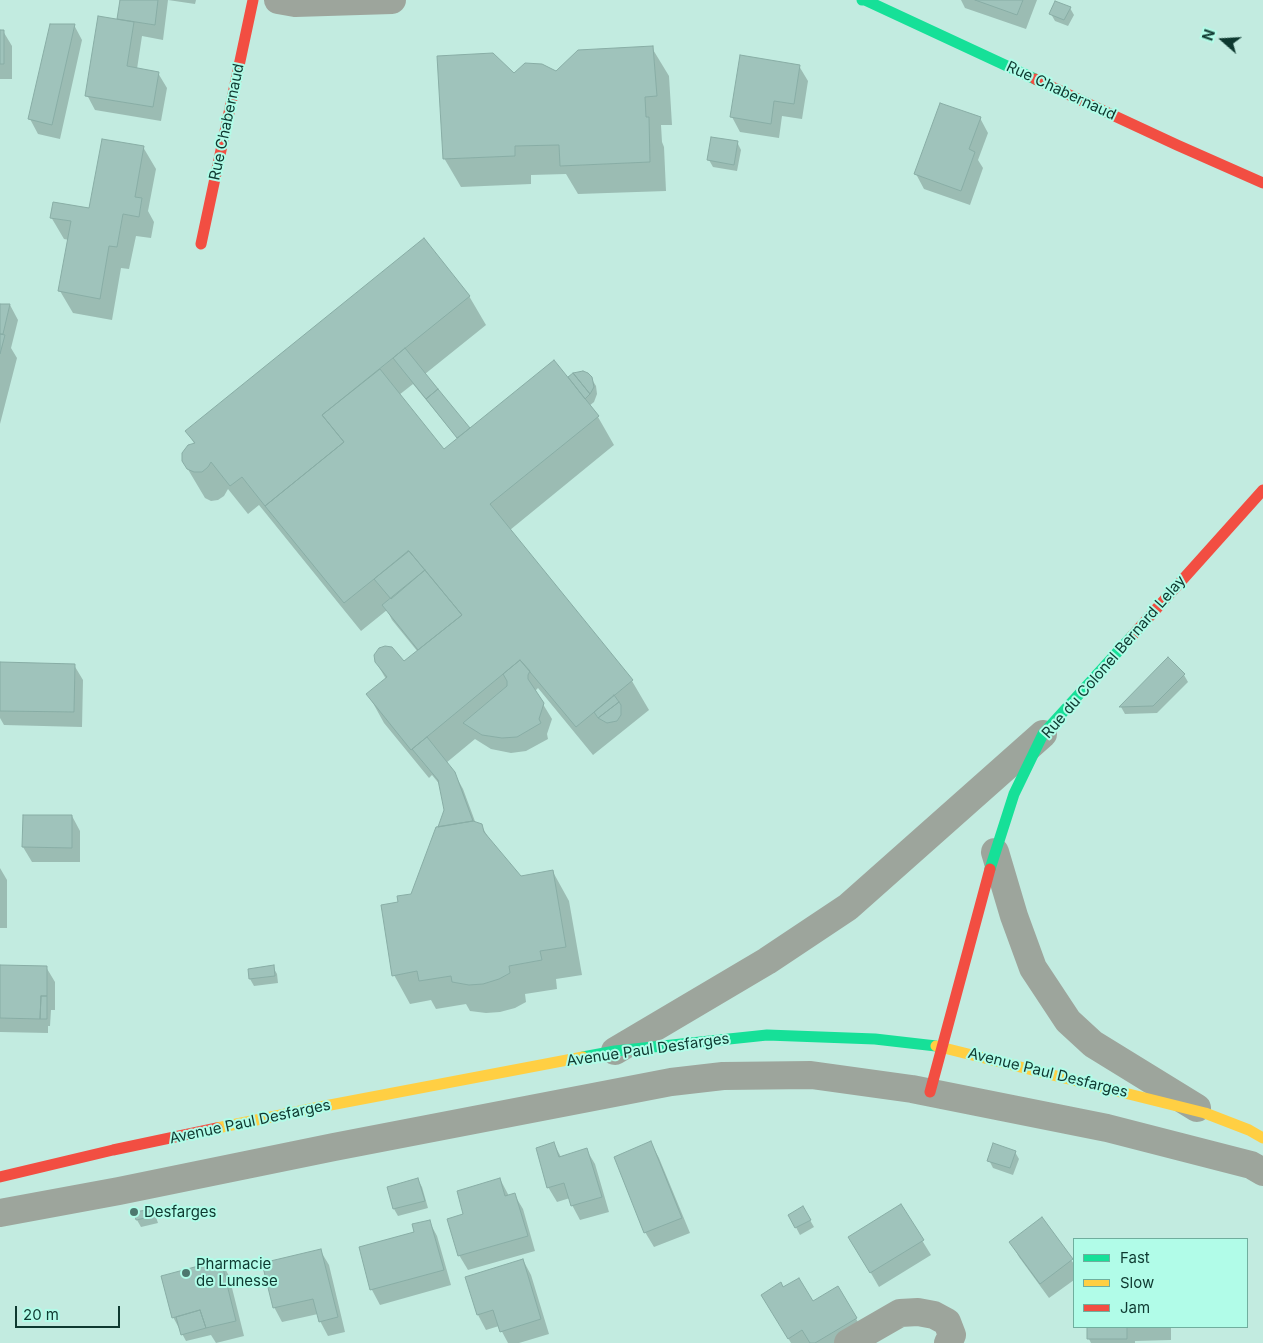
<!DOCTYPE html>
<html>
<head>
<meta charset="utf-8">
<style>
  body { margin:0 }
  #map { position:relative; width:1263px; height:1343px; overflow:hidden; background:#c2ebe0; font-family:Inter,sans-serif }
  canvas { display:block }
  .legend { position:absolute; left:1073px; top:1238px; width:175px; height:90px; box-sizing:border-box; background:#b1fce8; border:1px solid #70ae9e; margin:0; padding:6px 9px; list-style:none; font-size:15px; color:#0e3930 }
  .legend li { display:flex; align-items:center; gap:10px; height:25px }
  .legend b { width:25px; border:1px solid #70ae9e }
  .north { position:absolute; left:1198px; top:15px; width:50px; height:50px; -webkit-text-stroke:4px #b1fce8; paint-order:stroke; rotate:289deg; font-size:14px; font-weight:700; line-height:20px; text-align:center; color:#0e3930 }
  .north::after { content:''; display:block; margin:auto; width:18px; height:22px; background:#0e3930; clip-path:polygon(50% 0,100% 100%,50% 72%,0 100%) }
  .scale { position:absolute; left:15px; top:1306px; width:105px; height:22px; box-sizing:border-box; border:2px solid #0e3930; border-top:0; padding-left:6px; font-size:15px; line-height:18px; white-space:nowrap; color:#0e3930; -webkit-text-stroke:4px #b1fce8; paint-order:stroke }
</style>
</head>
<body>
<div id="map">
<canvas width="1263" height="1343"></canvas>
<ul class="legend">
<li><b style="height:6px;background:#16e098"></b>Fast</li>
<li><b style="height:6px;background:#ffcf43"></b>Slow</li>
<li><b style="height:6px;background:#f24e42"></b>Jam</li>
</ul>
<div class="north">N</div>
<div class="scale">20 m</div>
</div>
<script>
const context = document.querySelector('canvas').getContext('2d');
context.lineJoin = 'round';
function fill(path, color) { context.fillStyle = color; context.fill(path, 'evenodd'); }
const shape = rows => new Path2D(rows.map(r => 'M' + r).join(''));
function strokePath(path, color, width, dash) { context.strokeStyle = color; context.lineWidth = width; context.lineCap = dash ? 'butt' : 'round'; context.setLineDash(dash || []); context.stroke(path); }
function drawText(font, color, halo, rows, align = 'center') {
  context.font = font + ' Inter,sans-serif'; context.lineWidth = 4; context.setLineDash([]); context.textBaseline = 'middle'; context.strokeStyle = halo; context.fillStyle = color; for (const [text, x, y, turn = 0] of rows) {
    context.save(); context.translate(x, y); context.rotate((+turn || 0) * Math.PI / 180); context.textAlign = isNaN(turn) ? turn : align; if (halo) context.strokeText(text, 0, 0); context.fillText(text, 0, 0); context.restore();
  }
}
const shadow = shape([
  [122,0,196,0,195,4,168,0,163,40,142,36,137,69,158,73,167,88,161,121,95,110,87,95,118,21],
  [961,0,1037,0,1026,29,965,8],
  [1070,8,1074,15,1068,26,1055,21,1051,14],
  [74,25,82,40,60,139,38,134,30,119],
  [0,31,3,31,12,46,12,79,0,79],
  [652,48,669,76,672,125,661,125,662,142,664,147,666,191,578,194,566,174,531,175,531,184,461,187,444,158,514,75,556,73],
  [799,66,808,81,802,119,782,116,779,138,740,132,732,117],
  [980,118,988,133,978,160,983,168,970,205,924,189,916,174],
  [737,142,741,150,737,171,713,167,709,160],
  [143,147,156,169,148,211,154,222,151,238,136,236,129,269,121,268,112,320,73,313,60,291,69,240,64,239,51,217,90,210],
  [469,296,486,325,425,374,470,429,573,375,591,378,596,386,597,394,594,402,589,406,598,417,614,445,510,530,632,681,649,710,593,755,538,688,535,691,552,719,547,734,548,739,526,751,511,753,491,749,475,739,446,763,454,773,463,789,476,824,481,825,491,842,520,877,553,872,569,901,582,975,556,979,557,989,525,994,526,1002,515,1008,500,1012,486,1013,470,1011,466,1004,436,1009,431,1000,410,1004,394,975,399,903,412,895,445,810,441,786,432,775,429,778,384,723,368,694,386,679,376,662,404,663,418,652,392,620,387,610,361,631,259,505,248,514,228,489,224,496,218,500,211,501,205,498,183,461,195,445,187,431],
  [413,384,458,439,444,450,399,395],
  [10,305,18,320,11,348,17,358,0,424,0,306],
  [1168,659,1184,675,1188,682,1157,713,1125,714,1121,707],
  [0,664,74,665,83,680,82,727,4,725,0,718],
  [72,816,80,831,80,862,32,862,23,847],
  [0,868,7,880,7,928,0,928],
  [0,966,46,967,55,982,55,1010,51,1010,50,1026,48,1026,48,1033,0,1032],
  [273,967,277,974,278,983,254,986,250,979,249,970],
  [651,1143,659,1158,690,1233,654,1247,645,1232],
  [554,1144,561,1157,586,1149,595,1164,609,1212,580,1220,572,1205,570,1198,557,1202,548,1187],
  [1015,1152,1019,1159,1013,1175,993,1168,989,1160],
  [500,1179,509,1196,514,1194,523,1209,535,1251,468,1270,459,1255,465,1215],
  [418,1180,422,1187,428,1208,398,1216,394,1209],
  [901,1206,931,1255,879,1287,850,1237],
  [803,1208,814,1227,800,1235,790,1216],
  [152,1210,156,1217,158,1223,141,1227,137,1220],
  [1042,1219,1074,1264,1074,1280,1049,1298,1019,1257,1011,1242],
  [429,1221,437,1236,451,1285,380,1305,372,1290,360,1247,415,1232],
  [320,1250,329,1265,345,1332,328,1336,320,1321,318,1314,282,1322,274,1307],
  [523,1260,531,1275,549,1334,519,1343,508,1343,499,1326,486,1330,478,1315,467,1278],
  [221,1261,229,1276,244,1336,216,1343,211,1335,186,1341,173,1317],
  [783,1288,813,1303,838,1288,865,1334,849,1343,791,1343,763,1295],
  [1089,1327,1171,1327,1171,1340,1135,1341,1135,1343,1091,1343,1089,1339]
]);
const building = shape([
  [120,0,158,0,155,25,117,19,120,0],
  [975,0,1023,0,1017,15,975,0],
  [1055,1,1071,7,1064,20,1049,14,1055,1],
  [98,16,134,22,127,66,159,72,153,107,85,96,98,16],
  [50,24,75,24,52,125,28,119,50,24],
  [0,30,4,30,4,64,0,64,0,30],
  [653,46,657,96,645,97,646,117,649,117,650,162,560,166,559,145,515,146,515,156,443,159,437,56,493,53,514,73,525,63,542,64,556,71,578,50,653,46],
  [740,55,800,65,794,104,774,101,771,124,730,117,740,55],
  [940,103,981,117,969,149,975,152,961,191,914,174,940,103],
  [711,137,738,141,734,165,707,160,711,137],
  [102,139,144,146,135,197,142,198,139,217,123,214,117,247,109,246,100,299,58,291,71,221,50,218,53,202,89,208,102,139],
  [424,238,470,296,322,415,344,442,265,506,242,477,230,486,211,462,208,467,202,472,194,472,187,469,182,461,182,453,188,445,195,443,185,431,424,238],
  [0,304,10,304,3,334,0,334,0,304],
  [0,334,5,335,0,354,0,334],
  [405,348,438,389,426,399,393,358,405,348],
  [554,360,599,416,490,504,633,680,576,727,520,660,411,750,366,694,387,677,375,662,374,655,379,648,385,646,392,647,404,661,462,615,409,551,344,603,265,506,344,442,322,415,380,369,444,449,554,360],
  [583,371,588,373,592,377,594,387,590,394,573,373,583,371],
  [573,373,590,394,585,399,568,377,573,373],
  [438,389,470,428,457,438,426,399,438,389],
  [408,551,409,551,425,570,391,599,374,579,408,551],
  [425,570,462,615,418,650,382,605,425,570],
  [1168,657,1185,674,1153,706,1119,707,1168,657],
  [520,660,530,671,528,675,528,679,544,703,539,719,541,723,517,737,502,738,482,735,463,723,507,686,507,681,503,674,520,660],
  [0,662,75,664,74,712,0,711,0,662],
  [614,695,619,702,598,718,594,712,614,695],
  [619,702,621,705,621,715,617,721,607,723,598,718,619,702],
  [427,737,455,772,473,821,438,827,444,810,438,780,412,749,427,737],
  [23,815,72,815,72,848,22,847,23,815],
  [473,821,482,824,484,832,521,876,553,870,566,947,540,951,542,960,509,966,510,973,499,979,483,984,469,985,452,982,451,976,419,981,417,971,392,976,381,905,398,902,397,896,411,894,436,827,473,821],
  [0,965,47,966,47,996,41,996,40,1019,0,1018,0,965],
  [274,965,275,976,249,979,248,969,274,965],
  [41,996,47,996,47,1019,40,1019,41,996],
  [651,1141,682,1218,644,1233,614,1157,651,1141],
  [554,1142,559,1157,587,1148,602,1197,571,1206,564,1183,547,1188,536,1148,554,1142],
  [993,1143,1016,1151,1010,1168,987,1161,993,1143],
  [418,1178,425,1201,393,1209,387,1187,418,1178],
  [500,1178,505,1196,515,1193,528,1236,458,1256,447,1219,463,1214,457,1191,500,1178],
  [901,1204,924,1240,870,1273,848,1237,901,1204],
  [803,1206,811,1220,795,1228,788,1215,803,1206],
  [153,1209,154,1216,136,1220,134,1212,153,1209],
  [1042,1217,1073,1259,1040,1284,1009,1242,1042,1217],
  [430,1220,444,1270,370,1290,359,1247,414,1232,412,1224,430,1220],
  [321,1249,338,1317,319,1322,313,1299,273,1308,262,1263,321,1249],
  [523,1259,541,1319,500,1332,493,1310,477,1315,465,1277,523,1259],
  [221,1260,236,1321,206,1328,200,1310,172,1318,161,1276,221,1260],
  [799,1278,813,1301,838,1286,857,1318,815,1343,810,1343,802,1330,788,1339,761,1295,781,1282,783,1287,799,1278],
  [200,1310,206,1328,181,1335,176,1317,200,1310],
  [1087,1327,1127,1327,1127,1339,1087,1339,1087,1327]
]);
const street = shape([
  [278,0,295,3,392,0],
  [995,852,1014,916,1033,968,1068,1021,1093,1044,1197,1108],
  [615,1051,767,961,848,907,1043,734],
  [0,1213,119,1191,334,1147,671,1082,723,1076,811,1075,912,1089,1107,1128,1251,1165,1263,1172],
  [848,1343,900,1313,918,1312,934,1315,947,1322,952,1335,948,1343]
]);
const fast = shape([
  [862,0,865,0,1035,79],
  [990,869,1014,794,1043,734,1132,636],
  [583,1057,615,1051,767,1035,875,1039,936,1046]
]);
const slow = shape([
  [936,1046,1205,1113,1249,1130,1263,1138],
  [217,1128,325,1106,583,1057]
]);
const jam = shape([
  [1035,79,1177,145,1263,183],
  [201,244,253,0],
  [1132,636,1263,490],
  [930,1092,990,869],
  [0,1177,113,1150,217,1128]
]);
const markers = [
  [134,1212,5,"#4d776e"],
  [186,1273,5,"#4d776e"]
];
const streetNames = [
  ["Rue Chabernaud",1061,91,25],
  ["Rue Chabernaud",227,122,-78],
  ["Rue du Colonel Bernard Lelay",1114,657,-49],
  ["Avenue Paul Desfarges",648,1050,-8],
  ["Avenue Paul Desfarges",1048,1073,14],
  ["Avenue Paul Desfarges",250,1122,-12]
];
const poiNames = [
  ["Desfarges",144,1212],
  ["Pharmacie",196,1264],
  ["de Lunesse",196,1281]
];
fill(shadow, '#0003');
fill(building, '#9fc3bb');
strokePath(building, '#88ada5', 1);
strokePath(street, '#9da59c', 28);
strokePath(fast, '#16e098', 11);
strokePath(slow, '#ffcf43', 11);
strokePath(jam, '#f24e42', 11);
for (const [x, y, r, color] of markers) { const dot = new Path2D(); dot.arc(x, y, r, 0, 2 * Math.PI); context.fillStyle = color; context.fill(dot); strokePath(dot, '#b1fce8', 2); }
drawText('15px', '#0e3930', '#b1fce8', streetNames);
drawText('15px', '#0e3930', '#b1fce8', poiNames, 'left');
</script>
</body>
</html>
